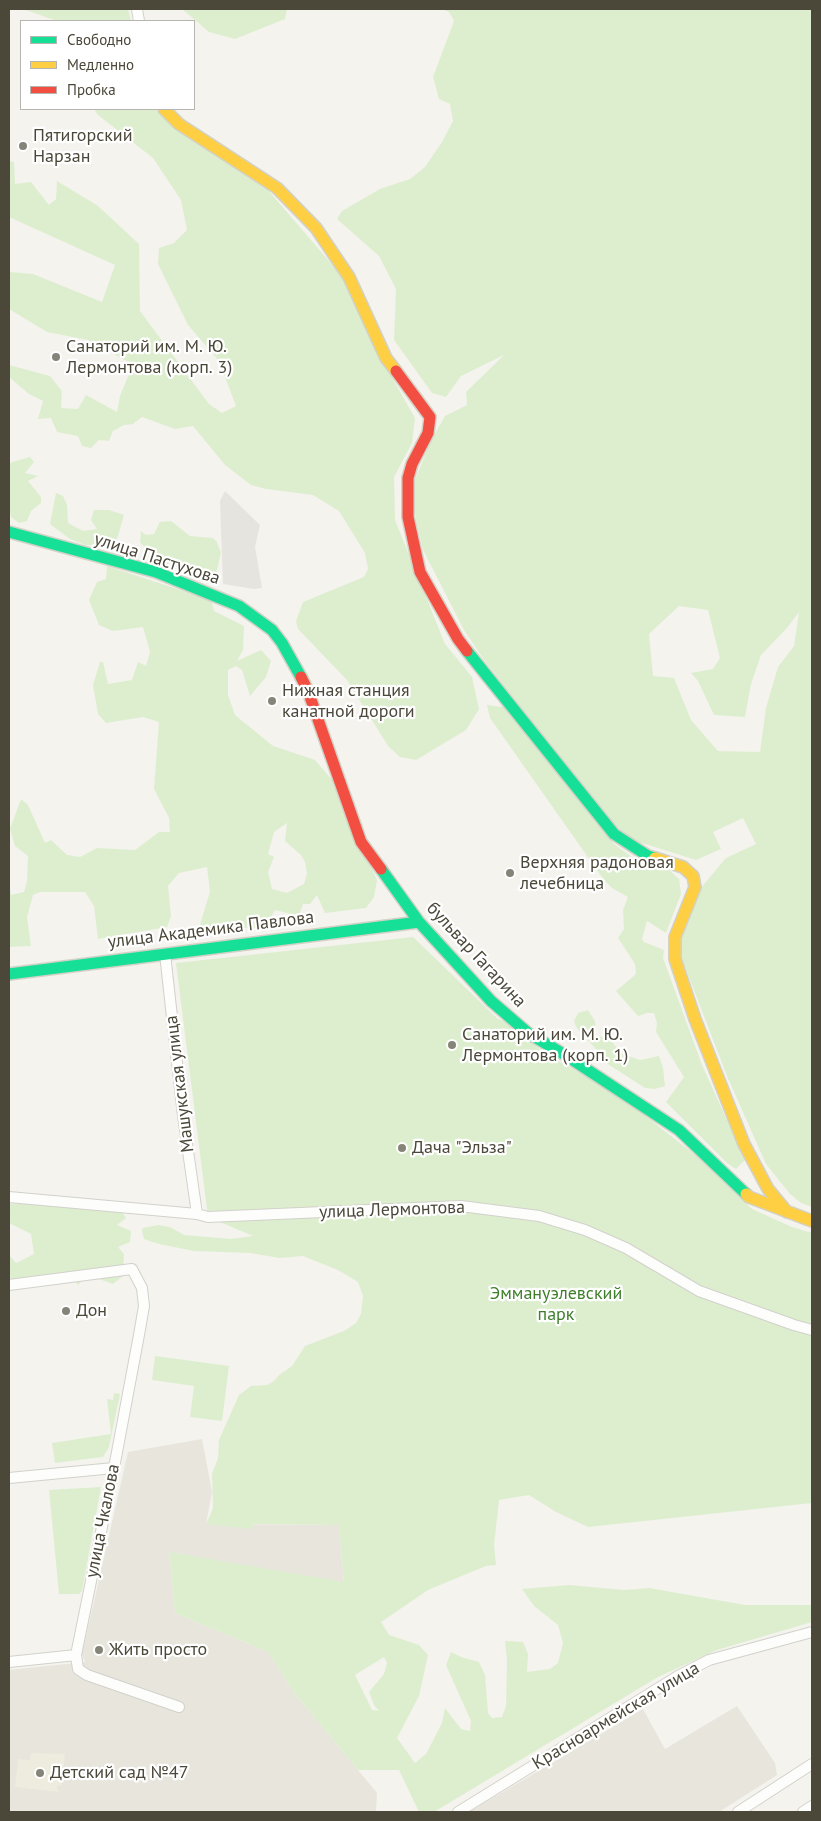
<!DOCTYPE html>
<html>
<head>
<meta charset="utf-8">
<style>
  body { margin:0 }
  #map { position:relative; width:821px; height:1821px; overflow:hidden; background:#f4f3ee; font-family:"PT Sans",sans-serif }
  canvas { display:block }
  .frame { position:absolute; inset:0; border:10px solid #4b4739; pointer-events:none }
  .legend { position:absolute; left:20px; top:20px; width:175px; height:90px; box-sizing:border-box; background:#fff; border:1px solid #b7b5b0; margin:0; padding:6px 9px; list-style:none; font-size:15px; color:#4b4739 }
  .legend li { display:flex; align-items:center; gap:10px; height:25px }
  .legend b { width:25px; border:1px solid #b7b5b0 }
</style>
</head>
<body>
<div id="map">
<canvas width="821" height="1821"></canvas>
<div class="frame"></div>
<ul class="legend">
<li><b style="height:6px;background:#16e098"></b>Свободно</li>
<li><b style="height:6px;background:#ffcf43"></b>Медленно</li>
<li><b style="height:6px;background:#f24e42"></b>Пробка</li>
</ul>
</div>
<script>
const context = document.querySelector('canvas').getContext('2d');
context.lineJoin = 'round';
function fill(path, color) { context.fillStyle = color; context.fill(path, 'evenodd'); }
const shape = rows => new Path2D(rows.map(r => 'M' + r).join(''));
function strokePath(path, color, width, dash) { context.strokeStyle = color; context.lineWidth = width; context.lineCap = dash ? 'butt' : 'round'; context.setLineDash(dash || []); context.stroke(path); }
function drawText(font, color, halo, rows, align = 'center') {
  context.font = font + ' "PT Sans",sans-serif'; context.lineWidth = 4.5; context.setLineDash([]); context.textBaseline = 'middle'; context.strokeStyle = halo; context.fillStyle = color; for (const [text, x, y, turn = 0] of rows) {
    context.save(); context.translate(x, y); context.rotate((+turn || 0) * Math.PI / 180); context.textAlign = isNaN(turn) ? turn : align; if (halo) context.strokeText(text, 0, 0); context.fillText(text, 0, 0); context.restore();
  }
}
const residential = shape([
  [202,1439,212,1492,206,1524,339,1525,344,1583,169,1552,175,1613,268,1652,295,1694,377,1793,376,1812,9,1812,9,1670,85,1662,82,1654,128,1452],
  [737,1706,775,1763,777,1775,719,1812,469,1812,643,1709,665,1749]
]);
const education = shape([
  [31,1753,65,1754,62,1785,57,1786,58,1792,15,1787,18,1759,30,1760]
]);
const green = shape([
  [23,9,128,9,131,21,57,21],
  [182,9,287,9,285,19,235,39,209,32],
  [442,9,812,9,812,1207,801,1203,790,1194,766,1164,727,1076,682,959,681,937,700,889,726,858,756,844,743,818,713,832,721,849,696,860,639,842,622,831,604,814,484,660,464,630,423,550,416,520,412,486,432,439,445,416,467,405,466,392,504,355,461,376,446,397,432,393,394,340,396,289,379,256,337,219,342,211,380,189,410,179,425,167,442,142,453,121,450,104,439,99,433,77,454,21,449,12],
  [679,606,708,610,720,658,713,669,691,673,698,681,714,715,745,717,751,684,761,655,787,628,799,612,794,646,778,667,766,708,760,752,718,751,691,720,674,678,653,676,649,634],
  [94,109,155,109,175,129,268,190,341,275,390,374,415,418,412,443,394,477,395,520,445,644,472,677,479,709,466,730,416,760,400,757,388,746,347,680,298,629,296,621,303,602,364,577,368,569,365,553,339,511,313,495,266,489,251,485,225,465,193,426,175,429,142,417,133,424,124,425,113,431,109,441,99,440,91,448,82,446,78,436,57,432,51,418,38,419,43,401,29,394,9,377,9,365,50,376,62,391,61,408,78,409,86,395,117,412,120,396,129,374,143,370,88,340,47,332,9,309,9,272,33,274,102,302,115,265,9,217,9,161,14,162,15,184,31,182,49,205,56,199,57,181,98,206,139,244,140,311,209,404,222,413,236,406,219,361,188,325,158,264,159,248,174,243,187,230,181,200,153,158,98,115],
  [30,457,34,462,25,473,38,476,28,481,41,497,41,503,31,511,27,521,19,523,11,517,9,508,9,463],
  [56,493,63,496,67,505,68,523,83,531,97,529,91,520,94,510,109,510,124,515,117,539,102,546,85,545,70,539,50,524],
  [171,521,190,536,213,538,217,542,221,553,214,582,193,573,180,561,162,565,155,553,148,551,140,542,141,531,146,535,154,534,160,522],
  [107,566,211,600,214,611,244,626,243,650,237,661,261,650,271,661,266,677,250,696,242,670,236,666,228,670,228,695,235,715,273,746,315,760,333,781,377,880,374,897,366,908,325,913,317,895,310,904,303,904,299,916,275,910,267,923,255,928,199,928,210,892,207,867,179,873,168,886,171,916,167,927,98,939,94,906,85,892,40,892,33,895,27,917,31,946,9,947,9,883,11,895,24,892,27,881,28,856,15,846,10,829,21,799,28,805,45,843,51,840,67,855,80,857,97,848,135,850,159,832,170,832,169,818,154,789,159,722,143,717,106,723,98,714,93,685,100,662,103,662,108,684,132,680,138,662,146,666,150,652,143,627,113,631,99,625,89,600,97,582,106,579],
  [287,823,285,841,301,855,305,862,307,873,304,884,287,893,272,889,268,872,274,857,268,854,274,832],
  [487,705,503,707,614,844,632,857,664,866,679,879,681,894,666,933,647,921,642,939,644,942,664,950,663,958,702,1065,745,1160,736,1169,727,1163,666,1102,684,1077,656,1032,657,1023,654,1013,647,1013,638,1016,616,991,636,974,635,964,618,938,624,929,623,910,628,897,612,888,604,880,490,718],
  [413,937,498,1019,507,1022,543,1052,617,1094,698,1157,752,1209,792,1227,812,1233,812,1503,588,1527,556,1512,529,1495,499,1500,494,1545,496,1565,486,1566,428,1590,381,1622,389,1635,419,1645,428,1655,419,1696,397,1738,415,1763,426,1754,442,1723,445,1708,461,1729,470,1731,471,1721,446,1665,451,1652,461,1657,479,1662,485,1675,488,1713,492,1718,502,1717,506,1706,507,1661,505,1641,523,1642,528,1654,527,1672,550,1669,558,1663,563,1643,558,1625,534,1606,522,1589,569,1585,624,1590,649,1588,745,1605,812,1605,812,1622,717,1650,658,1677,434,1812,419,1812,399,1770,358,1770,295,1694,268,1652,175,1613,169,1552,344,1582,339,1525,254,1524,251,1529,206,1524,213,1508,212,1474,218,1458,219,1440,239,1395,251,1386,267,1385,274,1381,279,1375,292,1366,305,1346,344,1331,356,1323,361,1314,363,1296,358,1282,338,1270,303,1256,280,1258,250,1253,194,1251,159,1244,144,1239,142,1231,143,1228,158,1225,170,1227,184,1235,231,1239,253,1236,208,1217,176,963],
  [384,1657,387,1663,384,1674,369,1692,374,1705,379,1711,372,1710,355,1675],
  [588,1010,595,1021,596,1036,610,1038,620,1053,640,1060,659,1056,663,1068,665,1086,655,1089,645,1088,600,1059,596,1049,576,1027,574,1021,578,1013],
  [9,1204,67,1204,122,1212,126,1218,117,1225,131,1231,130,1242,118,1247,124,1254,123,1276,113,1284,88,1275,78,1285,72,1278,60,1284,45,1277,14,1284,9,1275,9,1255,16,1263,34,1254,31,1234,9,1223],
  [155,1356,229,1366,222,1421,190,1417,194,1386,152,1380],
  [114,1393,120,1394,109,1447,103,1457,55,1463,52,1443,111,1434,107,1399,113,1400],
  [101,1487,82,1591,79,1594,59,1594,49,1490]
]);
const parking = shape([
  [225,491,260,525,255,547,262,588,254,589,223,584,220,501]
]);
const street = shape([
  [137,9,139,21],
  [165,954,183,1116,197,1214],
  [9,1197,197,1214,208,1217,461,1206,539,1216,585,1230,626,1248,699,1291,794,1325,812,1330],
  [9,1285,132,1269,142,1288,144,1306,139,1335,114,1468,76,1655,78,1669,87,1675,179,1707],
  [9,1478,114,1468],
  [9,1662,76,1655],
  [458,1812,678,1676,709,1660,812,1632],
  [738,1812,812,1764],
  [803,1812,812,1806]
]);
const fast = shape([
  [9,532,156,572,239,606,272,630,282,643,301,677],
  [467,651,614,834,648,856,655,858],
  [381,869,419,922,491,1001,528,1033,565,1055,679,1130,746,1194],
  [9,974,419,922]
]);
const slow = shape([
  [164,109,179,124,277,188,316,228,349,277,386,358,396,371],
  [655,858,683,867,693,876,695,887,675,937,675,959,695,1019,744,1144,768,1189,787,1212],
  [746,1194,749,1197,812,1221]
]);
const jam = shape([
  [396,371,430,417,428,433,412,464,408,478,408,517,420,572,458,639,467,651],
  [301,677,308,691,361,842,381,869]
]);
const markers = [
  [23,146,5,"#868378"],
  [56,357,5,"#868378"],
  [272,701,5,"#868378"],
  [510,873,5,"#868378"],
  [452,1045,5,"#868378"],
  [402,1148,5,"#868378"],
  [66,1311,5,"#868378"],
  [99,1650,5,"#868378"],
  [40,1773,5,"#868378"]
];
const poiNames = [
  ["Пятигорский",33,136],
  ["Нарзан",33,157],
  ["Санаторий им. М. Ю.",66,347],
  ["Лермонтова (корп. 3)",66,368],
  ["Нижная станция",282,691],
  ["канатной дороги",282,712],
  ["Верхняя радоновая",520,863],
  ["лечебница",520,884],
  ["Санаторий им. М. Ю.",462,1035],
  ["Лермонтова (корп. 1)",462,1056],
  ["Дача \"Эльза\"",412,1148],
  ["Дон",76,1311],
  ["Жить просто",109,1650],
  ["Детский сад №47",50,1773]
];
const streetNames = [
  ["улица Пастухова",157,559,18],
  ["улица Академика Павлова",211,930,-7],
  ["бульвар Гагарина",476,955,47],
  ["Машукская улица",180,1084,-97],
  ["улица Лермонтова",392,1210,-2],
  ["улица Чкалова",103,1521,-79],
  ["Красноармейская улица",616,1716,-31]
];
const parkNames = [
  ["Эммануэлевский",556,1294],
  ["парк",556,1315]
];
fill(residential, '#e7e5dc');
fill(education, '#eeecde');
fill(green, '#ddeecf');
fill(parking, '#e6e4df');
strokePath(street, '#d2d1cb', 12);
strokePath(fast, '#d3d1c5', 14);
strokePath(slow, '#d3d1c5', 14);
strokePath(jam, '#d3d1c5', 14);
strokePath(street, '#fdfdfc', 10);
strokePath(fast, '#16e098', 11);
strokePath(slow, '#ffcf43', 11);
strokePath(jam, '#f24e42', 11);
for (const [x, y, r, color] of markers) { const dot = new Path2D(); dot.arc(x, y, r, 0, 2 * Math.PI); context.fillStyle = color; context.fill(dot); strokePath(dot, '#fff', 2); }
drawText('18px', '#4b4739', '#fff', poiNames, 'left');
drawText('18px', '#4b4739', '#fff', streetNames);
drawText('18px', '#3e7f2a', '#fff', parkNames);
</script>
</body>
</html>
